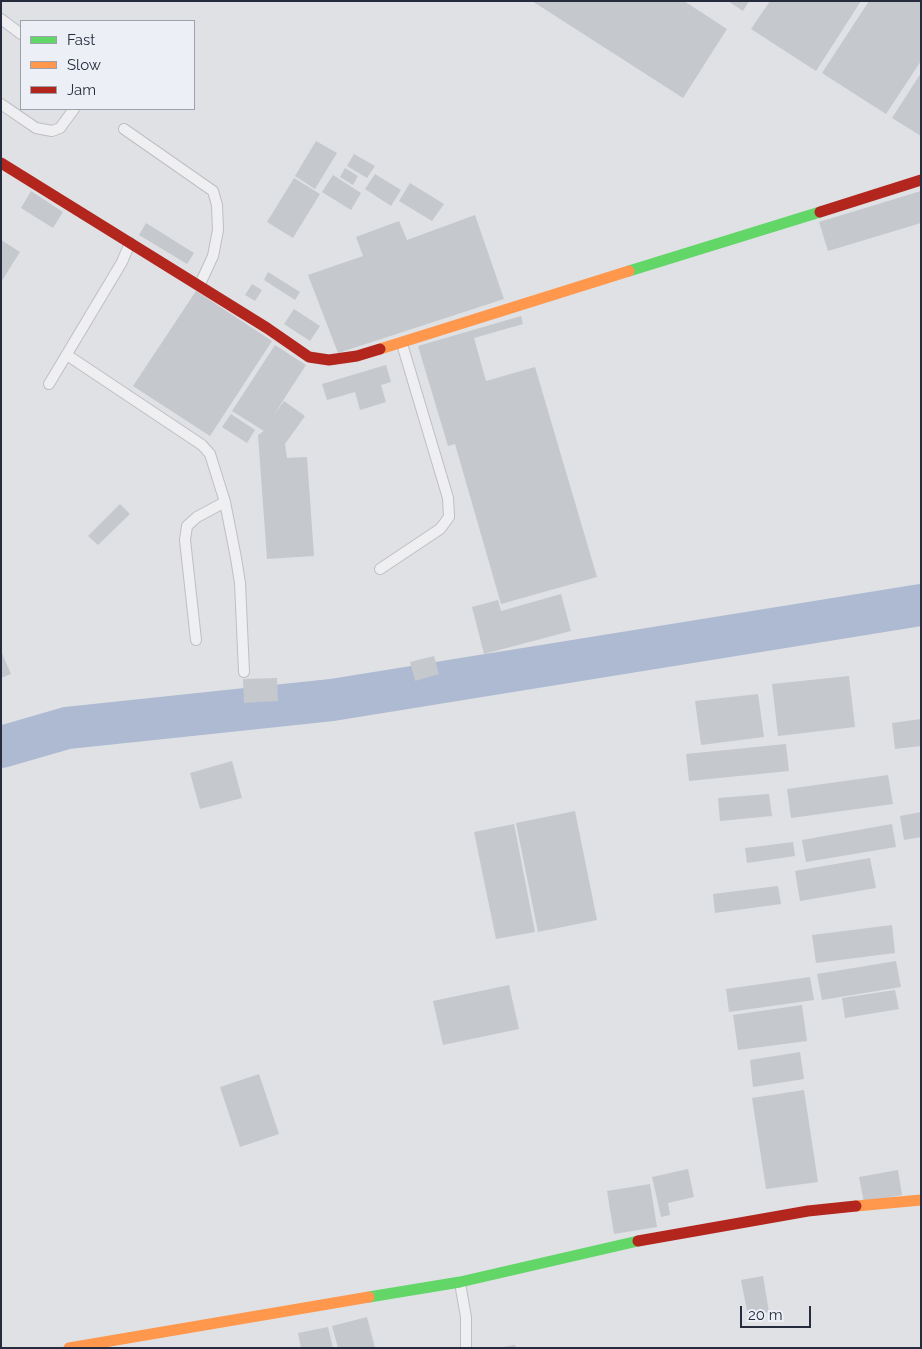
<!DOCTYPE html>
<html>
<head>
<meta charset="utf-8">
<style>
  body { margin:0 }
  #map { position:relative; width:922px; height:1349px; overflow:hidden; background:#dfe1e5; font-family:Raleway,sans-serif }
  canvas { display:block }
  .frame { position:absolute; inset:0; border:2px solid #262c3e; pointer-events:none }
  .legend { position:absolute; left:20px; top:20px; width:175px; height:90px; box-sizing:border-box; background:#eceff5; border:1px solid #9da1ac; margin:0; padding:6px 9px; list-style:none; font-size:15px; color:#262c3e }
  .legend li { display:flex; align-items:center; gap:10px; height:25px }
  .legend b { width:25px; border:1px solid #9da1ac }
  .scale { position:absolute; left:740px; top:1306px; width:71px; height:22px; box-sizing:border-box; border:2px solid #262c3e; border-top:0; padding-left:6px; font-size:15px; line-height:18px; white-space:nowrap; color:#262c3e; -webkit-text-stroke:4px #eceff5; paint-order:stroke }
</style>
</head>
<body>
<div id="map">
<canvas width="922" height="1349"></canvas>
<div class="frame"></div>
<ul class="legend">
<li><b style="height:6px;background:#63d668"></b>Fast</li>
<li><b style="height:6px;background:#ff974d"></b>Slow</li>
<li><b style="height:6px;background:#b3261e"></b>Jam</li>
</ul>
<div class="scale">20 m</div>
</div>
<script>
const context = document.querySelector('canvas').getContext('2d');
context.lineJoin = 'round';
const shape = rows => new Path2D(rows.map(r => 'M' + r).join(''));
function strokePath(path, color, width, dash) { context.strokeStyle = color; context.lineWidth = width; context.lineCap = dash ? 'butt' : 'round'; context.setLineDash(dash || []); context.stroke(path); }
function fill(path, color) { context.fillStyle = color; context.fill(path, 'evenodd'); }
const river = shape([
  [1,747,67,728,332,700,921,605]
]);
const building = shape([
  [532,1,684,1,727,29,683,98],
  [728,1,749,1,743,11],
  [770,1,861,1,816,71,751,29],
  [869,1,921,1,921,61,886,114,822,73],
  [921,73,921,136,892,118],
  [316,141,337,153,315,189,295,176],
  [354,154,375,166,367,178,347,166],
  [345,168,358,176,353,185,340,177],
  [375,174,401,190,391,206,365,189],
  [333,175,361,193,351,210,322,192],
  [294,178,320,194,293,238,267,222],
  [410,183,444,204,432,221,399,201],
  [31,191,63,212,53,228,21,208],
  [921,191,921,223,828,251,819,222],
  [475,215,504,299,338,353,308,275,363,256,356,237,399,221,407,240],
  [146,223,194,253,187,264,139,235],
  [1,240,20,252,1,282],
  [268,272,300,292,295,300,264,280],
  [252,284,262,290,255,301,245,295],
  [196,291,272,341,210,436,133,386],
  [294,309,320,326,310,341,284,324],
  [521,316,523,324,474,338,486,381,535,367,597,577,501,604,455,444,448,446,418,346],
  [275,345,306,365,273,416,284,401,305,416,285,444,287,458,307,457,314,556,267,559,258,435,264,431,232,411],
  [386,365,391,382,381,385,386,402,360,410,355,392,327,400,322,384],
  [231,414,255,430,247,443,222,427],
  [120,504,130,514,98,545,88,536],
  [561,594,571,631,484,654,472,607,498,600,501,611],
  [1,651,11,674,1,678],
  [434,656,439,674,415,681,410,662],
  [849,676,855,727,778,736,772,684],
  [277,678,278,701,244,703,243,679],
  [758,694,764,737,701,745,695,701],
  [921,719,921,746,895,749,892,723],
  [786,744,789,771,689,781,686,754],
  [232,761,242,798,200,809,190,773],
  [888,775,893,804,791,818,787,789],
  [769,794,772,816,720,821,718,798],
  [575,811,597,920,538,932,516,823],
  [921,812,921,837,904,840,900,816],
  [514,824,535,932,496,939,474,832],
  [892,824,896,847,806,862,802,840],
  [793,842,795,856,747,863,745,848],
  [870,858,876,888,800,901,795,871],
  [778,886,781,904,715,913,713,894],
  [892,925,895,953,816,963,812,935],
  [896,961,901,987,822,1000,817,974],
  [810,977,814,1000,729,1012,726,989],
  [509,985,519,1029,443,1045,433,1001],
  [895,990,899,1009,845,1018,842,998],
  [802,1005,807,1041,738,1050,733,1015],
  [800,1052,804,1079,753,1087,750,1060],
  [259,1074,279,1134,240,1147,220,1087],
  [804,1090,818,1182,766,1189,752,1098],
  [688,1169,694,1197,668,1203,670,1215,661,1217,652,1177],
  [898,1170,902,1195,864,1202,859,1177],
  [650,1184,657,1227,614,1234,607,1191],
  [763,1276,769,1312,748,1316,741,1280],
  [367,1317,375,1348,338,1348,332,1326],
  [328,1327,333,1348,301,1348,298,1333],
  [515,1345,516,1348,503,1348,503,1347]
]);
const lane = shape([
  [1,19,21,34],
  [1,104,36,128,52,131,60,128,74,109],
  [124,129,213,191,217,205,218,230,213,256,200,284],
  [67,355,202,445,210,454,225,502,236,558,240,583,244,672],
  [49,384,122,262,130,243],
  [380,569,440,529,449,517,448,498,402,344],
  [196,640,185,540,187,526,197,517,225,502],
  [460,1283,466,1317,466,1348]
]);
const fast = shape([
  [629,271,820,212],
  [369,1297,460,1282,638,1241]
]);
const slow = shape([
  [380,349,629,271],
  [856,1206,921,1200],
  [69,1348,369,1297]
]);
const jam = shape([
  [1,163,267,328,309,357,329,360,357,356,380,349],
  [820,212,921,180],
  [638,1241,808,1211,856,1206]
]);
strokePath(river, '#adbad1', 42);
fill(building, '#c5c8cc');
strokePath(lane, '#bdbfc3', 12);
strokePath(lane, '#efeff2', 10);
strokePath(fast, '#63d668', 11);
strokePath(slow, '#ff974d', 11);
strokePath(jam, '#b3261e', 11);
</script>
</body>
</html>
